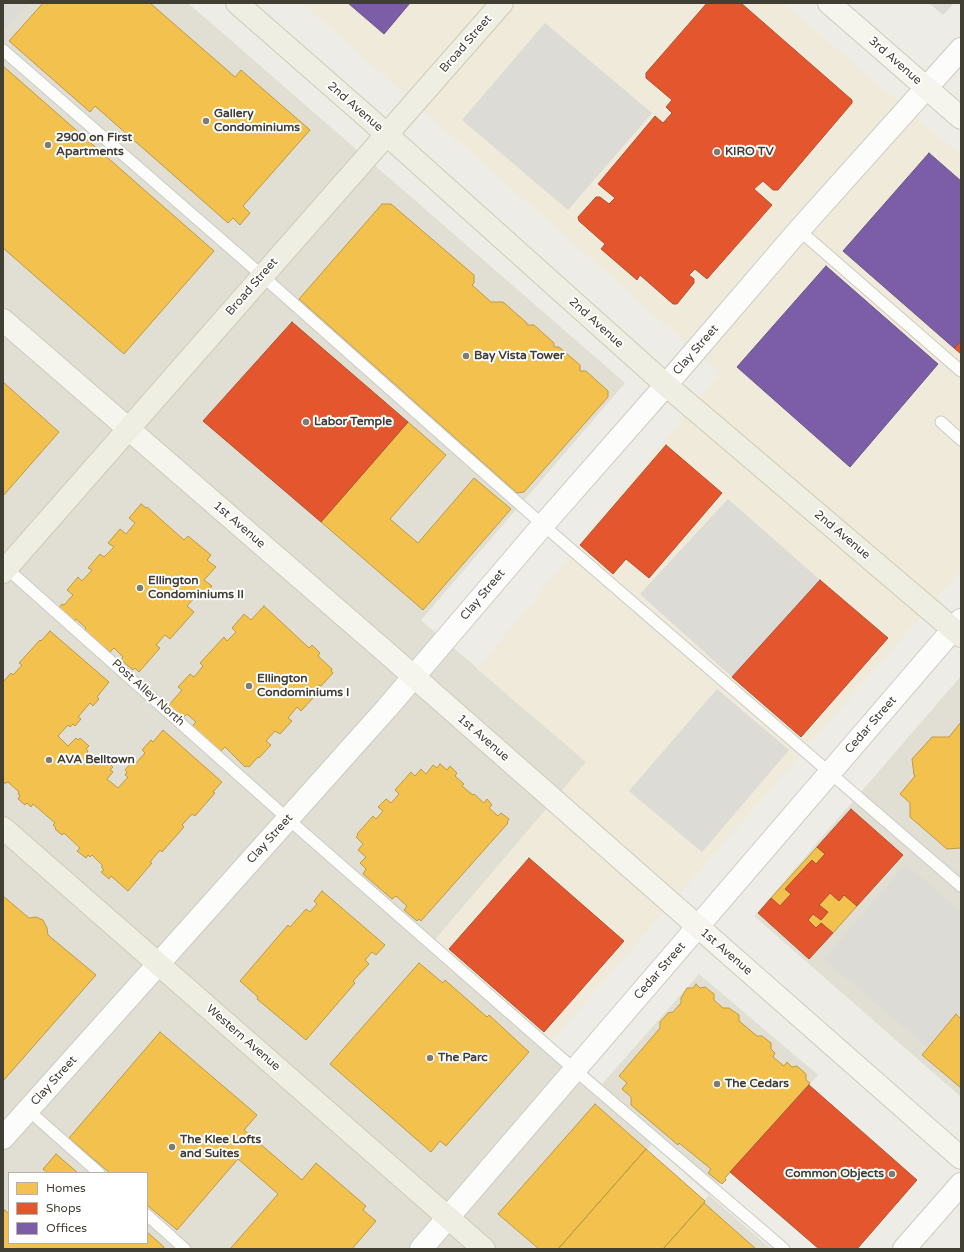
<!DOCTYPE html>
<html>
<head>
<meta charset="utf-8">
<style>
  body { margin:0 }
  #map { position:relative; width:964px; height:1252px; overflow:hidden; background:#edece6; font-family:"Varela Round",sans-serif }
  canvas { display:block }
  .frame { position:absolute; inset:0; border:4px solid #413e34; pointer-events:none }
  .legend { position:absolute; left:8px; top:1172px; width:140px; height:72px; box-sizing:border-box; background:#fff; border:1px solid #b3b2ae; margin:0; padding:5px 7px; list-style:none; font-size:12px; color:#413e34 }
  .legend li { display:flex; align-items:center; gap:8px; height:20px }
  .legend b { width:20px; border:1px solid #b3b2ae }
</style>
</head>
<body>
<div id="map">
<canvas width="964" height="1252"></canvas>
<div class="frame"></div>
<ul class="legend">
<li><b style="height:11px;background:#f2c14e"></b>Homes</li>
<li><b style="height:11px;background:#e4572e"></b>Shops</li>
<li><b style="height:11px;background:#7b5ea7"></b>Offices</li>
</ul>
</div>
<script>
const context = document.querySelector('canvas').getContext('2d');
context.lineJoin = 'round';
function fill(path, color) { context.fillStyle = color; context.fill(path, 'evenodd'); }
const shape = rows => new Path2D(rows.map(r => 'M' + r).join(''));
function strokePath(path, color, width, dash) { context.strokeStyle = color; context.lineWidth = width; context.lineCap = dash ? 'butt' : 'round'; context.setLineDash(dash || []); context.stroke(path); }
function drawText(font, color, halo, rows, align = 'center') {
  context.font = font + ' "Varela Round",sans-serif'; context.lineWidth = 4; context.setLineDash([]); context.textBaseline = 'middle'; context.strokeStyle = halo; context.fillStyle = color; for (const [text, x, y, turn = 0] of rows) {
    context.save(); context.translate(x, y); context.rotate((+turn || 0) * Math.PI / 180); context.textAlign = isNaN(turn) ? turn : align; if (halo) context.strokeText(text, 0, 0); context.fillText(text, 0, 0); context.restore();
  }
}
const residential = shape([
  [3,3,188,3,625,383,421,620,587,762,434,941,602,1084,699,974,818,1075,709,1195,771,1249,662,1249,709,1195,652,1144,561,1249,3,1249],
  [9,1173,147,1173,147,1243,9,1243],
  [961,676,961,1097,754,916]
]);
const commercial = shape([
  [302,3,783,3,961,155,961,570,551,1042,434,941,586,762,477,669,720,373]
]);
const parking = shape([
  [3,3,29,3,3,32],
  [929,3,954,3,943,15],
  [545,23,652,113,568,210,462,120],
  [728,499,820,580,732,677,640,594],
  [717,689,789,750,702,852,629,791],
  [906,864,961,912,961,1008,927,1047,824,959]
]);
const homes = shape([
  [43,3,150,3,235,77,241,70,310,130,243,206,250,213,240,225,233,218,228,223,95,106,90,112,9,41,43,3],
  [3,66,214,251,124,354,3,248,3,66],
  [382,204,391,204,474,275,474,283,472,285,491,302,503,302,527,323,527,325,534,325,554,343,554,347,559,347,580,365,580,371,586,371,608,391,608,397,524,492,517,493,299,299,382,204],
  [3,382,59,432,3,496,3,382],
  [408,422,446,455,390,519,418,543,474,478,511,509,423,610,321,522,408,422],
  [141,504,146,508,147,507,184,540,188,536,211,555,207,560,216,567,204,580,212,586,200,600,196,596,187,606,194,612,170,639,165,635,156,645,160,648,139,672,135,668,133,670,121,660,123,657,114,648,110,652,84,630,86,628,76,619,74,622,58,609,62,604,64,605,73,595,67,590,78,577,82,581,92,570,88,568,100,554,104,557,114,547,108,543,120,529,126,534,135,523,129,518,141,504],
  [264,606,309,648,312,645,320,653,318,656,332,669,331,671,333,673,321,686,319,685,310,694,313,698,301,711,297,707,288,718,292,721,280,734,275,731,266,741,271,745,259,758,258,757,249,767,247,766,245,767,225,747,220,752,192,726,196,722,187,714,182,719,168,706,182,690,178,687,190,674,194,677,203,666,200,663,224,637,227,641,236,632,232,628,244,614,251,620,264,606],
  [50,631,109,682,97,697,99,699,93,706,90,703,78,717,81,719,75,726,73,724,70,727,68,725,58,736,68,746,76,738,78,740,80,738,89,746,86,749,88,751,87,753,97,762,100,759,103,761,104,759,113,767,110,770,113,772,107,779,118,788,128,777,125,775,127,772,125,770,132,762,135,764,145,753,142,750,151,740,153,742,163,730,222,782,213,792,215,793,195,816,192,814,182,825,184,827,162,852,160,850,150,862,152,863,128,891,111,876,109,879,101,872,104,870,101,867,103,866,92,855,90,857,88,855,86,858,77,851,80,848,64,833,62,835,55,829,56,828,53,825,55,823,33,804,31,807,27,803,25,805,18,799,20,795,18,794,19,792,8,782,6,783,3,783,3,682,11,673,13,675,22,665,19,663,40,640,41,641,50,631],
  [961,722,961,848,947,849,910,817,910,803,900,794,915,776,914,775,912,759,932,737,949,737,961,722],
  [440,764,447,770,450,766,457,773,455,776,464,784,462,786,473,795,474,794,484,803,487,799,492,805,489,808,498,816,501,813,509,819,507,822,508,823,421,921,419,919,417,921,404,910,407,906,396,896,392,899,363,874,366,869,360,863,366,857,358,850,363,844,356,837,358,835,357,834,373,816,376,819,383,811,378,807,386,799,391,803,399,794,395,790,411,772,415,776,421,769,426,774,433,765,437,768,440,764],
  [817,847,825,854,816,864,812,860,785,889,791,894,780,906,771,898,817,847],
  [322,891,385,945,376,955,372,952,365,960,369,964,353,981,355,983,306,1040,257,999,258,997,240,981,288,925,290,927,306,909,310,912,317,904,314,901,322,891],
  [830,893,839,901,844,895,857,906,833,933,821,923,816,928,808,920,813,914,821,920,828,912,819,905,830,893],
  [3,896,29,918,36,917,43,920,47,928,48,935,96,975,3,1081,3,896],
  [419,963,443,983,445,980,487,1017,489,1015,529,1052,446,1146,440,1141,431,1152,330,1064,419,963],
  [696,984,700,988,705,987,714,994,714,1000,723,1008,729,1008,739,1015,739,1021,757,1036,762,1036,771,1043,771,1049,775,1053,773,1057,784,1066,787,1062,792,1067,797,1066,806,1074,806,1080,810,1083,725,1178,726,1180,722,1184,708,1173,711,1169,679,1143,678,1145,631,1105,631,1097,622,1089,627,1083,619,1076,660,1028,660,1022,668,1013,673,1012,681,1003,681,998,687,988,693,988,696,984],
  [956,1014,961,1019,961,1088,922,1055,956,1014],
  [160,1032,257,1115,244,1130,302,1180,316,1163,366,1206,363,1210,376,1221,352,1249,230,1249,278,1194,238,1159,177,1230,147,1205,147,1173,110,1173,69,1138,160,1032],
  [595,1104,646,1149,558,1249,539,1249,498,1214,595,1104],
  [646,1149,705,1201,704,1203,663,1249,558,1249,646,1149],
  [56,1154,78,1173,48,1173,43,1169,56,1154],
  [704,1203,756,1249,663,1249,704,1203],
  [5,1210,9,1214,9,1243,147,1243,147,1232,164,1247,163,1249,3,1249,3,1213,5,1210]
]);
const shops = shape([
  [707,3,741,3,852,100,852,103,778,190,773,190,763,181,754,189,772,205,707,279,695,269,689,275,694,279,694,283,677,304,673,304,640,275,637,280,601,249,605,244,579,221,578,217,596,197,600,197,609,204,615,198,598,184,655,116,663,123,672,113,666,107,672,100,646,78,646,73,707,3],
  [292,322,408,422,321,522,203,421,292,322],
  [961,341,961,354,954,348,961,341],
  [666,445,722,493,649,578,626,559,613,574,580,545,666,445],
  [820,580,888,638,801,737,732,677,820,580],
  [851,809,903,855,857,906,844,895,839,901,830,893,819,905,828,912,821,920,813,914,808,920,816,928,821,923,833,933,809,959,758,913,771,898,780,906,791,894,785,889,812,860,816,864,825,854,817,847,851,809],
  [529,858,624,941,544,1032,449,949,529,858],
  [809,1085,917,1180,857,1249,819,1249,730,1172,809,1085]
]);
const offices = shape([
  [348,3,410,3,384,34,348,3],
  [929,153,961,181,961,341,954,348,843,251,929,153],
  [826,266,938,364,850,467,737,367,826,266]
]);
const service = shape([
  [3,50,241,257,543,525,961,886],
  [799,230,961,371],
  [941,422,961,440],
  [3,565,288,819,575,1070,784,1249],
  [28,1110,99,1173],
  [147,1215,185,1249]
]);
const minor = shape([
  [3,1138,387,708,543,525,666,385,799,230,961,49],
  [904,1249,961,1184]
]);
const tertiary = shape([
  [421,1249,961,620]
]);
const secondary = shape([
  [829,3,961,118],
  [3,320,387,653,961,1158]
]);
const primary = shape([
  [237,3,366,116,666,385,961,636],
  [3,572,502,3],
  [3,828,484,1249]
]);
const markers = [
  [206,121,4,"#7d7b72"],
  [48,145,4,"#7d7b72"],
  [717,152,4,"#7d7b72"],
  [466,356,4,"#7d7b72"],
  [306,422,4,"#7d7b72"],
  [140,588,4,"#7d7b72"],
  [249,686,4,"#7d7b72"],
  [49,760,4,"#7d7b72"],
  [430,1058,4,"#7d7b72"],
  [717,1084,4,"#7d7b72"],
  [172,1147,4,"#7d7b72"],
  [892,1174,4,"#7d7b72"]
];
const streetNames = [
  ["Broad Street",466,44,-49],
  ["3rd Avenue",895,61,41],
  ["2nd Avenue",355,107,41],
  ["Broad Street",252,287,-49],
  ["2nd Avenue",596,323,42],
  ["Clay Street",696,350,-49],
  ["1st Avenue",239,525,41],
  ["2nd Avenue",842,535,40],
  ["Clay Street",483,595,-50],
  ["Post Alley North",148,693,42],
  ["Cedar Street",871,725,-49],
  ["1st Avenue",483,738,41],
  ["Clay Street",270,839,-48],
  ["1st Avenue",726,952,41],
  ["Cedar Street",660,971,-49],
  ["Western Avenue",243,1038,41],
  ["Clay Street",54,1081,-48]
];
const poiNames = [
  ["Gallery",214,114],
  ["Condominiums",214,128],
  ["2900 on First",56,138],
  ["Apartments",56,152],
  ["KIRO TV",725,152],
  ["Bay Vista Tower",474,356],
  ["Labor Temple",314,422],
  ["Ellington",148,581],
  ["Condominiums II",148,595],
  ["Ellington",257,679],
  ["Condominiums I",257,693],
  ["AVA Belltown",57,760],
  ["The Parc",438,1058],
  ["The Cedars",725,1084],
  ["The Klee Lofts",180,1140],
  ["and Suites",180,1154],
  ["Common Objects",884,1174,"right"]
];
fill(residential, '#e1dfd3');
fill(commercial, '#efead9');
fill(parking, '#dcdbd6');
fill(homes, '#f2c14e');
strokePath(homes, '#bd9a46', 1);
fill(shops, '#e4572e');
strokePath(shops, '#b35030', 1);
fill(offices, '#7b5ea7');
strokePath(offices, '#6a5484', 1);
strokePath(service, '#cbcac4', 13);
strokePath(minor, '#cbcac4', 24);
strokePath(tertiary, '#cbcac4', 24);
strokePath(secondary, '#cccabe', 24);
strokePath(primary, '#cecab4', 24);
strokePath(service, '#fcfcfb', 11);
strokePath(minor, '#fcfcfb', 22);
strokePath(tertiary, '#fcfcfb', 22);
strokePath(secondary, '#f5f4ed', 22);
strokePath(primary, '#efeee3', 22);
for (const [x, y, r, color] of markers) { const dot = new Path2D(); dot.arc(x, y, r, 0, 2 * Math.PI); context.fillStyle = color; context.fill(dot); strokePath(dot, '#fff', 1.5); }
drawText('12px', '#413e34', '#fff', streetNames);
drawText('bold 12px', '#413e34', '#fff', poiNames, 'left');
</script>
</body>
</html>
